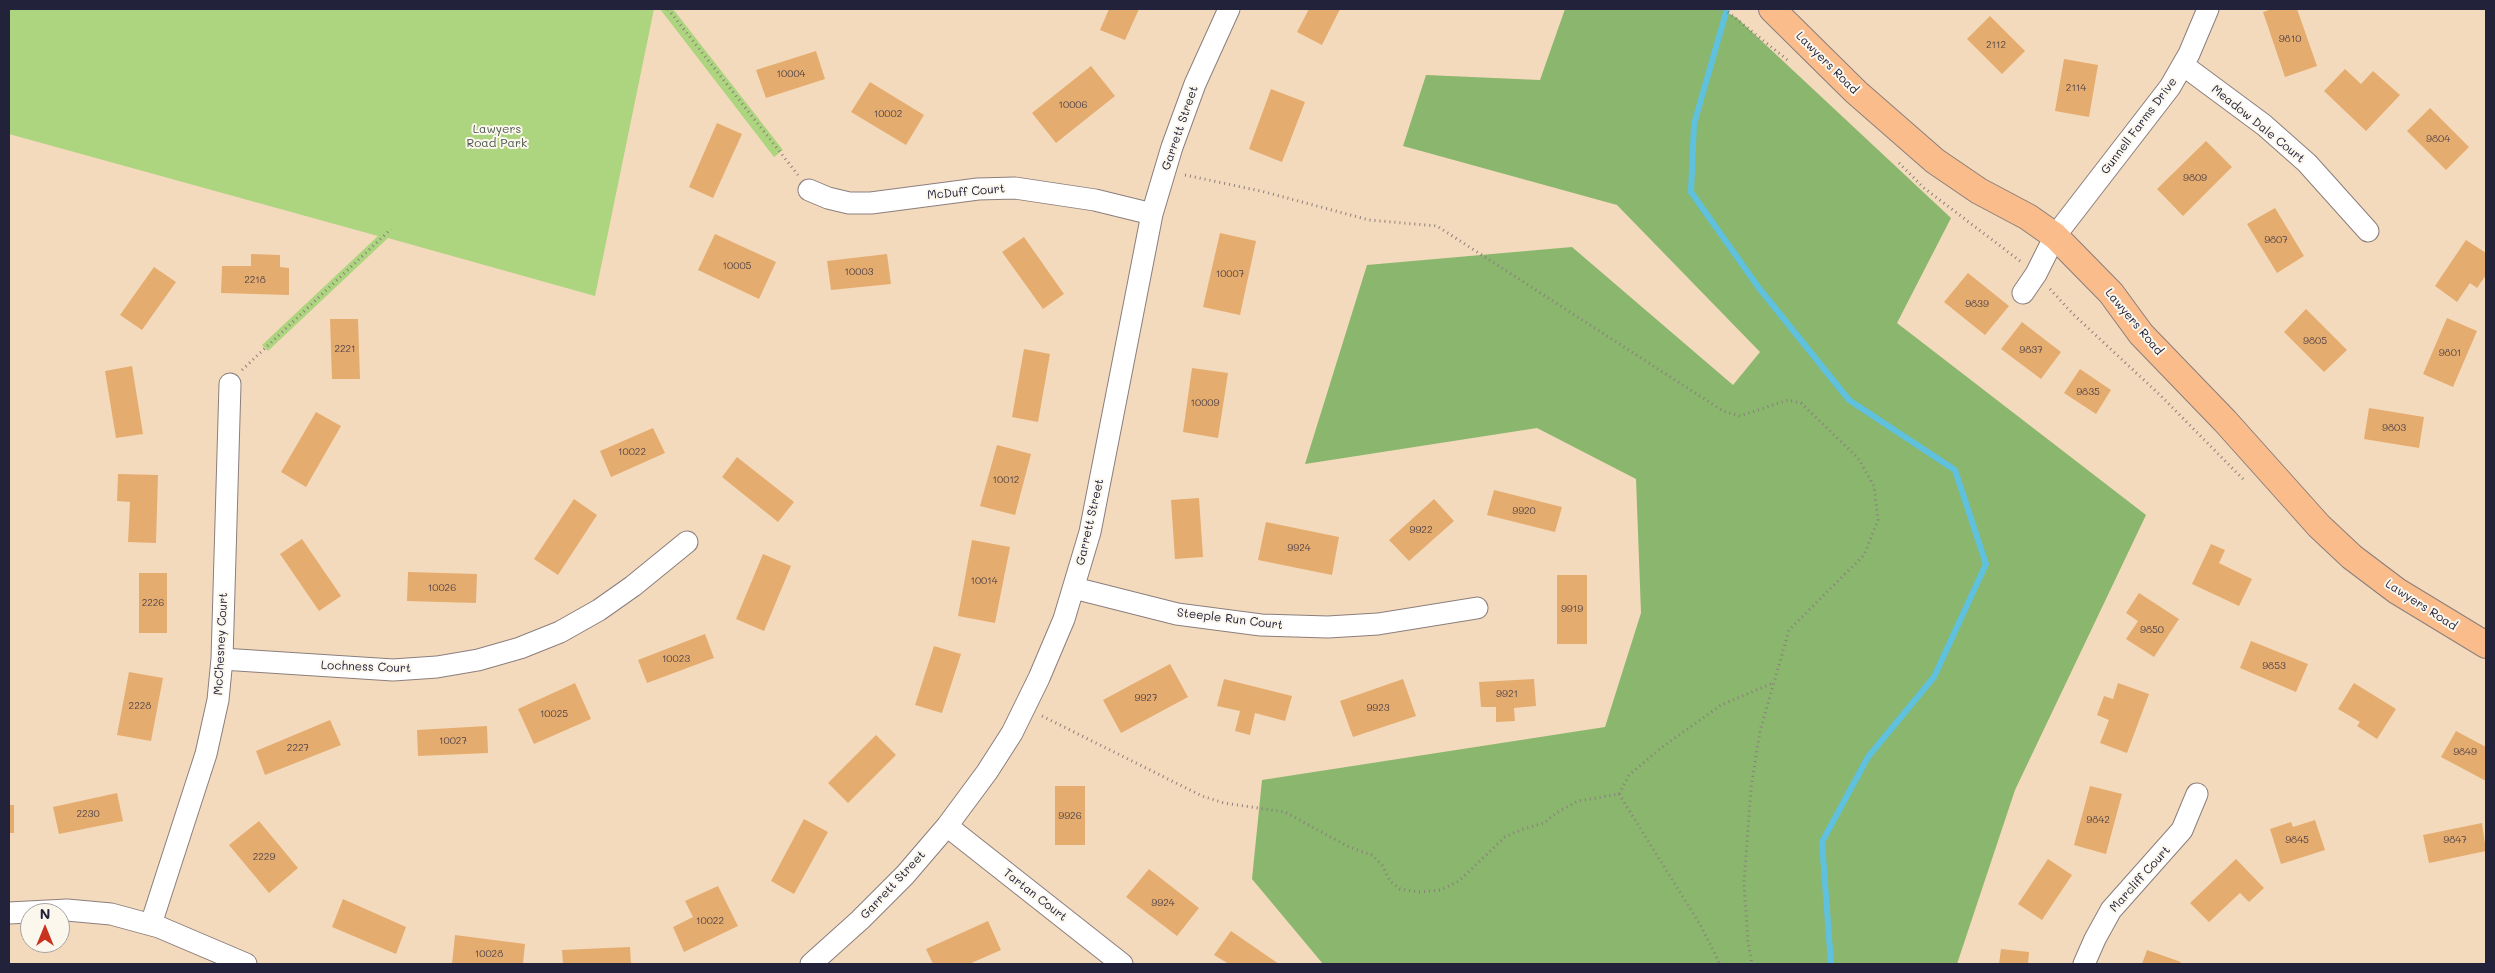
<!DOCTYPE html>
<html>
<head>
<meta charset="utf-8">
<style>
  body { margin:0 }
  #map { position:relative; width:2495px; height:973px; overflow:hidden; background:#f4dabc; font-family:Mali,sans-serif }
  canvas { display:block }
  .frame { position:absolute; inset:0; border:10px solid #22223b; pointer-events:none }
  .north { position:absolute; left:20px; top:903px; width:50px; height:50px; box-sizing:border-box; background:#fbf7ec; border:1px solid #a4a2a5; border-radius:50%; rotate:0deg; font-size:14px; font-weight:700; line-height:20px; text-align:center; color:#22223b }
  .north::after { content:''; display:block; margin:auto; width:18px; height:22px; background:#c8321e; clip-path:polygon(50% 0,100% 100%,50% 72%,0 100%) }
</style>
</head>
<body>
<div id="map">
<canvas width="2495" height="973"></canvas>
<div class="frame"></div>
<div class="north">N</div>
</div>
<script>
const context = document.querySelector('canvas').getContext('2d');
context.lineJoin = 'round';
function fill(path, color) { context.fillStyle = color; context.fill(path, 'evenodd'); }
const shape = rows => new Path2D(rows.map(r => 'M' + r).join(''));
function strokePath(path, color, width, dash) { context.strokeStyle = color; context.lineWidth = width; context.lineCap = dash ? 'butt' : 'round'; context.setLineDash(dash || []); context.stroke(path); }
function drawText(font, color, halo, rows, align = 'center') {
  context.font = font + ' Mali,sans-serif'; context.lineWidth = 4; context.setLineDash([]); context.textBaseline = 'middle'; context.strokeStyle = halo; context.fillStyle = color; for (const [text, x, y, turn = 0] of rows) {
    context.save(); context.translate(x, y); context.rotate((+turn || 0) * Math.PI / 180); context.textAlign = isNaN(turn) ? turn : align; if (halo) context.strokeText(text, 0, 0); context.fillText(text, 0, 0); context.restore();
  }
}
const green = shape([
  [9,9,654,9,595,296,388,238,268,351,262,345,378,236,9,134],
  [660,9,673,9,783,150,774,157]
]);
const forest = shape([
  [1565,9,1721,9,1737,18,1951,218,1897,323,2146,515,2015,790,1957,964,1323,964,1252,879,1262,780,1605,727,1641,613,1636,479,1537,428,1305,464,1367,265,1572,247,1733,385,1760,352,1617,205,1403,146,1426,75,1540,80]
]);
const stream = shape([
  [1727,9,1694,124,1691,192,1759,288,1849,400,1955,470,1986,564,1934,677,1868,757,1822,842,1831,964]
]);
const building = shape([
  [1109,9,1139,9,1125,40,1100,30],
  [1309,9,1340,9,1322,45,1297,32],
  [2272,9,2297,9,2317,66,2285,77,2263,12],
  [1990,16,2025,51,2002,74,1967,39],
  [816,51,825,79,766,98,756,70],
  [2064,59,2098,65,2089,117,2055,111],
  [1091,66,1115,96,1056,143,1032,113],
  [2345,69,2361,84,2373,71,2400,95,2366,131,2324,91],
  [870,82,924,115,906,145,851,112],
  [1271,89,1305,102,1282,162,1249,149],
  [2430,108,2469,147,2446,170,2407,131],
  [717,123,742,134,713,198,689,187],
  [2206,141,2232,167,2183,216,2157,189],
  [2275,208,2304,256,2277,273,2247,224],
  [1220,233,1256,241,1240,315,1203,307],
  [715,234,776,262,759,299,698,270],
  [1024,237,1064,294,1043,309,1002,252],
  [2466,240,2486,253,2486,275,2477,288,2470,283,2457,302,2435,286],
  [251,254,280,255,280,267,289,268,289,295,221,293,222,266,251,266],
  [887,254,891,284,831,290,827,261],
  [154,267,176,282,142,330,120,315],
  [1968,273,2009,306,1985,335,1944,302],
  [2306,309,2347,350,2324,372,2284,332],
  [2447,318,2477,331,2453,387,2423,374],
  [330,319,358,319,360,379,332,379],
  [2022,322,2061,352,2041,379,2001,349],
  [1024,349,1050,354,1038,422,1012,417],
  [132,366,143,434,116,438,105,371],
  [1192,368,1228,373,1218,438,1183,432],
  [2080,369,2111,390,2096,414,2064,393],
  [2369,408,2424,417,2419,448,2364,439],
  [316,412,341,426,306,487,281,472],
  [653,428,665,453,611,477,600,451],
  [997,445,1031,454,1015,515,980,506],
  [737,457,794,502,778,522,722,477],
  [118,474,158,475,156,543,128,542,130,502,117,501],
  [1494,490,1562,507,1555,532,1487,515],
  [1199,498,1203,557,1175,559,1171,500],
  [574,499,597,515,558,575,534,559],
  [1434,499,1454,521,1409,561,1389,540],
  [1266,522,1339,537,1332,575,1258,560],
  [302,539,341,596,319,611,280,554],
  [972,540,1010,547,995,623,958,616],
  [2211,544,2225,550,2219,563,2252,579,2239,606,2192,584],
  [763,554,791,566,764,631,736,619],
  [408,572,477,574,476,603,407,601],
  [139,573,167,573,167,633,139,633],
  [1557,575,1587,575,1587,644,1557,644],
  [2139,593,2179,619,2154,657,2126,639,2138,621,2126,613],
  [705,634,714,658,647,683,638,660],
  [2251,641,2308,664,2296,692,2240,668],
  [934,646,961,654,942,713,915,705],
  [1170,664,1188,697,1121,733,1103,700],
  [129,672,163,678,151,741,117,735],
  [1224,679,1292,696,1285,721,1255,713,1250,735,1235,731,1240,711,1217,706],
  [1403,679,1416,716,1353,737,1340,701],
  [1534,679,1536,706,1514,708,1515,721,1496,722,1496,707,1481,707,1479,682],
  [575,683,591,719,534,744,518,709],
  [2118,683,2149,694,2127,753,2100,743,2109,720,2097,715,2104,696,2113,699],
  [2354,683,2396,709,2377,739,2357,726,2360,722,2338,709],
  [330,720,341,745,265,775,256,751],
  [487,726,488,753,418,756,417,730],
  [2456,731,2486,747,2486,781,2441,757],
  [876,735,896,755,848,803,828,783],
  [1055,786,1085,786,1085,845,1055,845],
  [2090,786,2122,794,2106,854,2074,845],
  [117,793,123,821,59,834,53,807],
  [9,805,14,805,14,833,9,833],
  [804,819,828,832,794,894,771,881],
  [2315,820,2325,850,2281,864,2270,829,2291,822,2293,827],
  [259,821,298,868,269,893,229,845],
  [2482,823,2486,851,2429,863,2423,835],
  [2048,859,2072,875,2042,920,2018,904],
  [2236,859,2264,888,2249,902,2240,893,2209,922,2190,903],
  [1149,869,1199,908,1177,936,1126,897],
  [718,886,738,926,684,952,673,927,693,917,685,901],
  [343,899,406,927,396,954,332,927],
  [988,921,1001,950,969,964,933,964,926,949],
  [1231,931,1279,964,1229,964,1214,955],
  [455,935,525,944,523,964,452,964],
  [630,947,631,964,563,964,562,950],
  [2001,949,2029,952,2028,964,1999,964],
  [2147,950,2181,962,2180,964,2142,964]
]);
const path = shape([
  [668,9,798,175],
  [1724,9,1790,62],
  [1899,163,1924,188,2020,261],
  [1185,175,1265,192,1369,220,1437,226,1723,411,1740,416,1788,400,1801,403,1858,458,1874,486,1878,520,1864,555,1789,630,1760,731,1751,788,1744,883,1748,942,1752,964],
  [2050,289,2073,314,2160,395,2245,481],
  [242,370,391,229],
  [1042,716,1202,796,1224,803,1285,812,1349,847,1372,855,1382,865,1390,881,1400,889,1419,892,1441,890,1459,881,1505,837,1520,830,1544,823,1556,813,1578,801,1619,794,1629,775,1661,748,1721,705,1773,683],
  [1619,794,1701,926,1720,964]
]);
const minor = shape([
  [2183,65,2264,125,2307,163,2368,231],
  [809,190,828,198,849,203,871,203,978,189,1015,188,1095,200,1152,214],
  [2023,293,2036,274,2055,236,2170,87,2189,54,2208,9],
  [1074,588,1177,614,1261,625,1328,627,1378,624,1477,608],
  [222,659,393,670,437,667,478,660,520,648,560,632,599,610,633,586,687,542],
  [947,826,1122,964],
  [9,913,67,910,111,914,159,927,246,964],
  [151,924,206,754,218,700,222,659,230,384],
  [811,964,860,920,905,875,947,826,987,772,1012,733,1039,678,1064,619,1090,532,1152,214,1172,147,1195,84,1229,9],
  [2084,964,2095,939,2111,910,2182,830,2197,794]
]);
const major = shape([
  [1772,9,1856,92,1935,161,1979,191,2028,217,2055,236,2111,293,2141,334,2225,421,2319,526,2352,557,2397,591,2486,645]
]);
const numberNames = [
  ["9810",2290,39],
  ["2112",1996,45],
  ["10004",791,74],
  ["2114",2076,88],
  ["10006",1073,105],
  ["10002",888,114],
  ["9804",2438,139],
  ["9809",2195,178],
  ["9807",2276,240],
  ["10005",737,266],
  ["10003",859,272],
  ["10007",1230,274],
  ["2218",255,280],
  ["9839",1977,304],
  ["9805",2315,341],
  ["2221",345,349],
  ["9837",2031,350],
  ["9801",2450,353],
  ["9835",2088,392],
  ["10009",1205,403],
  ["9803",2394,428],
  ["10022",632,452],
  ["10012",1006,480],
  ["9920",1524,511],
  ["9922",1421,530],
  ["9924",1299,548],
  ["10014",984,581],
  ["10026",442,588],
  ["2226",153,603],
  ["9919",1572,609],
  ["9850",2152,630],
  ["10023",676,659],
  ["9853",2274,666],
  ["9921",1507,694],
  ["9927",1146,698],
  ["2228",140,706],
  ["9923",1378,708],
  ["10025",554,714],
  ["10027",453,741],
  ["2227",298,748],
  ["9849",2465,752],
  ["2230",88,814],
  ["9926",1070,816],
  ["9842",2098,820],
  ["9845",2297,840],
  ["9847",2455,840],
  ["2229",264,857],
  ["9924",1163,903],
  ["10022",710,921],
  ["10028",489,954]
];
const streetNames = [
  ["Lawyers Road",1827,63,45],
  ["Meadow Dale Court",2258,124,39],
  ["Gunnell Farms Drive",2139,126,-53],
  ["Garrett Street",1180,128,-71],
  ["McDuff Court",966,192,-5],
  ["Lawyers Road",2134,322,50],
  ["Garrett Street",1090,522,-77],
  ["Lawyers Road",2421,605,33],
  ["Steeple Run Court",1230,619,7],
  ["McChesney Court",221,644,-87],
  ["Lochness Court",366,667,2],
  ["Marcliff Court",2140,879,-48],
  ["Garrett Street",893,885,-47],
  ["Tartan Court",1035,895,38]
];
const parkNames = [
  ["Lawyers",497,129],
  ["Road Park",497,143]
];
fill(green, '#add47f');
fill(forest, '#8ab66e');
strokePath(stream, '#5fc1dd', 6);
fill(building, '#e5ac6f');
strokePath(minor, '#8b7e7c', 23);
strokePath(major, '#8b7e7c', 28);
strokePath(path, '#8b7e7c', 3, [1, 4]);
strokePath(minor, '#fff', 21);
strokePath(major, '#f9bc8a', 26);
drawText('10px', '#534448', null, numberNames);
drawText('12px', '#22223b', '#fbf7ec', streetNames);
drawText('12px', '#4c574f', '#fbf7ec', parkNames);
</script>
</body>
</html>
